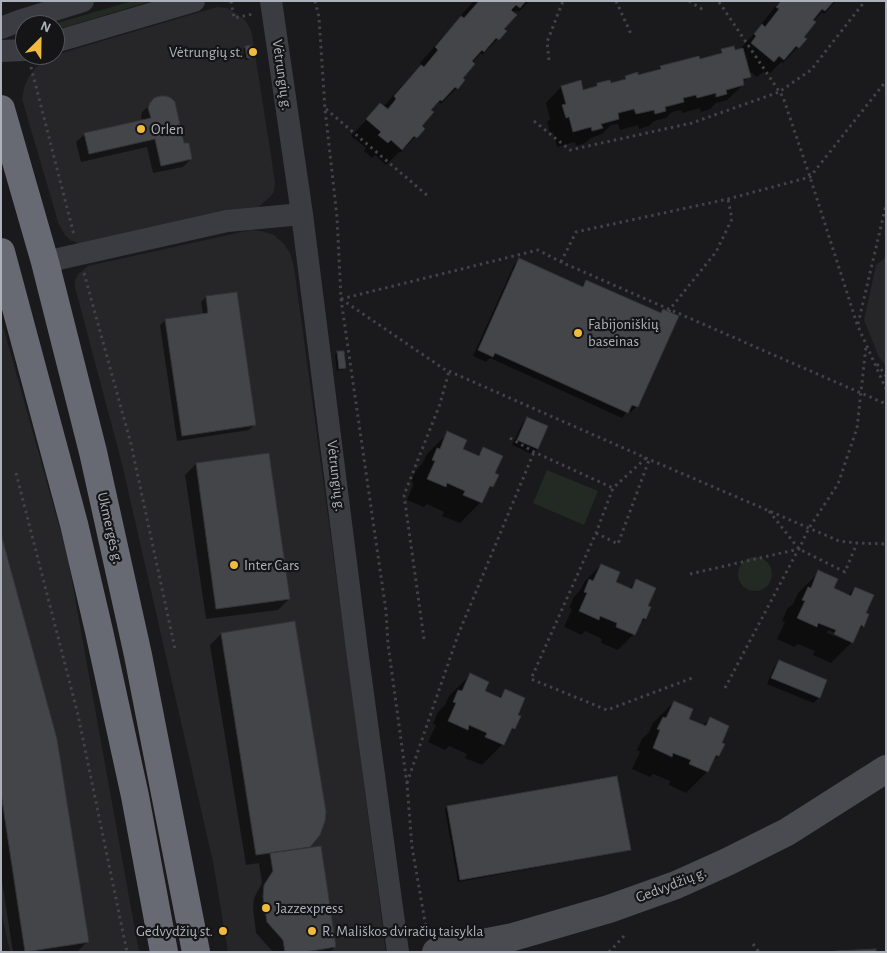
<!DOCTYPE html>
<html>
<head>
<meta charset="utf-8">
<style>
  body { margin:0 }
  #map { position:relative; width:887px; height:953px; overflow:hidden; background:#1a1a1c; font-family:"Alegreya Sans",sans-serif }
  canvas { display:block }
  .frame { position:absolute; inset:0; border:2px solid #adb1bb; pointer-events:none }
  .north { position:absolute; left:15px; top:15px; width:50px; height:50px; box-sizing:border-box; background:#151517; border:1px solid #525359; border-radius:50%; rotate:23deg; font-size:14px; font-weight:700; line-height:20px; text-align:center; color:#adb1bb }
  .north::after { content:''; display:block; margin:auto; width:18px; height:22px; background:#f0ba3f; clip-path:polygon(50% 0,100% 100%,50% 72%,0 100%) }
</style>
</head>
<body>
<div id="map">
<canvas width="887" height="953"></canvas>
<div class="frame"></div>
<div class="north">N</div>
</div>
<script>
const context = document.querySelector('canvas').getContext('2d');
context.lineJoin = 'round';
function fill(path, color) { context.fillStyle = color; context.fill(path, 'evenodd'); }
const shape = rows => new Path2D(rows.map(r => 'M' + r).join(''));
function strokePath(path, color, width, dash) { context.strokeStyle = color; context.lineWidth = width; context.lineCap = dash ? 'butt' : 'round'; context.setLineDash(dash || []); context.stroke(path); }
function drawText(font, color, halo, rows, align = 'center') {
  context.font = font + ' "Alegreya Sans",sans-serif'; context.lineWidth = 4.5; context.setLineDash([]); context.textBaseline = 'middle'; context.strokeStyle = halo; context.fillStyle = color; for (const [text, x, y, turn = 0] of rows) {
    context.save(); context.translate(x, y); context.rotate((+turn || 0) * Math.PI / 180); context.textAlign = isNaN(turn) ? turn : align; if (halo) context.strokeText(text, 0, 0); context.fillText(text, 0, 0); context.restore();
  }
}
const built = shape([
  [217,7,227,8,237,14,245,20,250,28,252,34,275,182,274,192,270,197,256,209,82,245,70,240,65,235,59,225,22,99,24,88,28,78,36,67,55,55],
  [251,230,261,231,274,235,284,244,290,253,294,267,350,677,386,952,228,952,213,862,122,464,75,287,75,280,78,274,88,266],
  [886,257,886,366,879,357,864,320,876,265],
  [1,319,67,554,139,952,10,952,1,912]
]);
const green = shape([
  [132,1,152,1,55,30,55,25,51,25],
  [547,470,598,491,584,525,533,503],
  '738 574a17 17 0 1 1 34 0a17 17 0 1 1-34 0Z'
]);
const shadow = shape([
  [474,1,529,1,519,12,517,10,513,13,503,29,498,39,482,55,481,53,472,63,461,78,457,88,441,104,439,102,431,111,420,127,423,129,400,153,399,152,386,165,375,155,372,158,364,151,366,148,351,136,380,105,383,107,405,82,422,65,420,63,446,33,463,16,461,15],
  [780,1,836,1,824,14,822,12,813,22,802,37,798,47,783,63,781,62,768,75,763,72,757,77,747,69,749,76,742,83,743,85,727,100,716,103,710,109,701,112,700,108,682,113,681,110,672,112,666,118,654,121,649,126,639,129,638,125,620,130,618,124,611,125,602,134,591,138,585,143,576,146,575,142,557,147,553,132,550,133,547,122,550,119,546,103,561,87,582,92,592,89,597,84,610,84,621,81,626,77,637,77,655,72,660,67,699,61,716,56,722,50,734,52,739,50,763,24,762,23],
  [246,47,250,57,248,60,245,60,243,49],
  [155,100,191,159,183,167,153,173,147,147,81,162,76,142,85,134,142,121,141,117,142,112],
  [519,260,581,287,586,281,660,314,663,311,637,406,631,412,628,410,622,418,490,358,486,362,473,356,514,265],
  [206,297,254,425,249,430,177,441,160,325,166,320,203,315,201,302],
  [337,353,345,368,342,370,337,371,335,355],
  [527,418,537,449,532,454,512,445,522,424],
  [448,433,461,450,476,456,484,449,494,474,492,486,485,494,481,502,460,523,442,516,444,512,427,504,424,507,407,500,414,483,411,481,416,470,422,464,427,454],
  [196,464,289,599,278,610,206,619,185,475],
  [1,539,88,941,77,952,13,952,1,875],
  [601,565,614,582,629,589,636,581,647,607,649,608,645,619,638,626,634,634,618,650,601,643,602,639,585,631,582,635,564,627,572,609,569,608,574,597,581,589,585,581],
  [819,572,832,589,847,596,855,588,865,613,863,626,856,633,852,642,831,663,813,655,815,651,798,644,794,647,777,639,785,622,782,621,787,609,793,604,798,593],
  [828,630,847,639,847,641,827,633],
  [221,634,319,834,307,849,335,947,330,952,273,952,256,933,253,909,254,898,262,883,259,863,246,865,210,645],
  [779,661,826,681,819,698,813,703,767,684,774,667],
  [470,675,483,692,498,698,506,691,516,716,514,728,507,735,503,744,482,765,465,758,467,754,449,746,445,750,428,742,436,725,433,724,438,712,445,705,449,696],
  [674,702,687,720,702,726,710,719,720,743,723,744,718,756,711,763,707,772,686,793,669,785,670,781,653,774,650,777,632,769,640,752,637,750,642,739,649,732,653,723],
  [447,807,629,849,627,851,458,882,445,810]
]);
const building = shape([
  [479,1,526,1,520,8,516,5,511,10,517,15,504,29,507,31,499,40,496,38,484,52,482,50,472,61,475,64,463,78,465,80,458,89,455,87,442,101,440,100,431,110,434,112,422,126,425,129,417,138,414,136,402,150,391,140,388,143,378,135,381,132,366,119,380,103,388,109,396,99,394,96,421,65,424,67,438,50,435,47,461,16,464,18,479,1],
  [781,1,834,1,825,11,822,9,813,20,816,22,804,37,807,39,799,48,796,46,784,60,779,56,774,62,751,43,756,36,754,34,762,24,765,27,779,9,776,7,781,1],
  [250,45,252,58,247,58,245,46,250,45],
  [734,46,735,50,743,48,751,77,743,79,744,85,726,90,727,94,716,97,716,93,697,98,696,95,683,98,684,102,665,107,666,111,655,114,654,110,636,114,634,109,618,113,619,119,601,124,603,128,592,131,591,127,573,132,569,117,566,118,562,105,566,104,561,86,581,80,583,90,597,86,597,83,610,80,611,83,626,79,625,76,638,72,638,75,661,69,660,66,699,56,700,59,722,53,721,49,734,46],
  [160,96,166,96,171,98,175,102,184,143,189,143,192,159,161,166,155,139,89,154,84,133,151,118,148,108,150,103,154,98,160,96],
  [519,258,583,287,586,280,661,313,663,309,679,316,638,407,632,405,628,413,495,353,493,357,478,350,519,258],
  [237,292,256,425,182,436,165,319,208,313,206,296,237,292],
  [337,351,344,351,346,368,339,369,337,351],
  [527,417,548,426,538,449,517,440,527,417],
  [447,431,467,440,463,449,479,456,483,447,503,456,495,473,499,475,493,487,490,486,482,503,463,495,465,491,447,483,446,487,427,479,435,461,432,460,437,448,440,449,447,431],
  [269,453,290,599,216,609,196,463,269,453],
  [1,534,57,739,89,942,25,952,1,793,1,534],
  [601,564,620,572,616,582,632,589,636,579,656,588,648,606,651,607,646,619,643,618,635,635,616,627,617,623,600,616,599,620,579,611,587,593,584,592,589,579,593,581,601,564],
  [818,570,838,579,834,588,851,596,855,587,874,595,866,613,869,614,864,627,861,625,853,643,834,634,836,630,818,623,817,627,797,618,805,601,802,600,808,587,811,588,818,570],
  [295,621,326,812,325,821,320,835,310,847,256,855,221,633,295,621],
  [779,660,827,680,820,698,771,678,779,660],
  [470,673,489,682,485,691,501,698,505,689,525,698,518,715,521,716,515,729,512,728,504,745,485,737,487,733,469,725,468,730,448,721,456,703,453,702,458,690,462,691,470,673],
  [674,701,693,709,689,719,706,726,710,717,729,726,722,743,725,744,719,756,716,755,708,772,689,764,691,760,673,753,672,757,653,748,660,730,657,729,663,717,666,718,674,701],
  [617,776,631,850,460,880,447,806,617,776],
  [321,846,336,947,304,952,285,952,283,940,267,922,263,897,264,885,273,871,270,853,321,846],
  [876,949,876,952,835,952,835,951,876,949]
]);
const path = shape([
  [231,1,234,18,253,14],
  [315,1,319,17,325,109,337,217,341,299,386,611,388,644,407,784,412,847,427,933],
  [616,1,631,34],
  [689,1,705,11],
  [719,2,783,97,810,177,857,324,886,389],
  [549,60,547,42,563,1],
  [31,67,74,235],
  [326,109,428,196],
  [534,121,570,150,692,123,779,92,811,70,865,1],
  [561,262,576,232,728,199,810,177,886,81],
  [84,273,131,444,175,649],
  [341,299,444,369,646,458,839,541,857,543,886,544],
  [341,299,538,250,561,262,886,404],
  [669,312,670,309,716,252,732,219,728,199],
  [858,324,886,205],
  [877,364,886,376],
  [510,438,534,452,613,488],
  [646,458,613,488,596,533,531,679,607,710,695,677],
  [16,473,78,715,127,952],
  [769,511,799,549,845,572,857,543],
  [596,533,618,544,649,460],
  [690,574,799,549,809,528,838,484,857,428,866,346],
  [424,639,404,495,440,404,449,371],
  [725,688,798,550],
  [407,783,458,635,534,452],
  [753,944,759,952],
  [609,952,625,935]
]);
const street = shape([
  [271,1,302,214,357,650,398,952],
  [1,28,19,21,83,1],
  [55,42,194,1],
  [1,51,25,50],
  [45,262,227,221,302,214]
]);
const secondary = shape([
  [436,952,513,937,609,909,676,885,727,862,787,832,886,769]
]);
const highway = shape([
  [1,109,45,262,93,452,138,655,196,952],
  [1,252,74,524,99,631,135,796,164,952]
]);
const markers = [
  [253,52,5,"#f0ba3f"],
  [141,129,5,"#f0ba3f"],
  [578,333,5,"#f0ba3f"],
  [234,565,5,"#f0ba3f"],
  [266,908,5,"#f0ba3f"],
  [223,931,5,"#f0ba3f"],
  [312,931,5,"#f0ba3f"]
];
const poiNames = [
  ["Vėtrungių st.",243,52,"right"],
  ["Orlen",151,129],
  ["Fabijoniškių",588,324],
  ["baseinas",588,341],
  ["Inter Cars",244,565],
  ["Jazzexpress",276,908],
  ["Gedvydžių st.",213,931,"right"],
  ["R. Mališkos dviračių taisykla",322,931]
];
const streetNames = [
  ["Vėtrungių g.",282,75,82],
  ["Vėtrungių g.",336,476,83],
  ["Ukmergės g.",110,528,77],
  ["Gedvydžių g.",671,885,-21]
];
fill(built, '#262629');
fill(green, '#222a23');
fill(shadow, '#0007');
fill(building, '#444549');
strokePath(building, '#343438', 1);
strokePath(path, '#414348', 3, [2.5, 4]);
strokePath(street, '#3b3c41', 22);
strokePath(secondary, '#494b51', 28);
strokePath(highway, '#676a72', 28);
for (const [x, y, r, color] of markers) { const dot = new Path2D(); dot.arc(x, y, r, 0, 2 * Math.PI); context.fillStyle = color; context.fill(dot); strokePath(dot, '#151517', 2); }
drawText('15px', '#adb1bb', '#151517', poiNames, 'left');
drawText('15px', '#adb1bb', '#151517', streetNames);
</script>
</body>
</html>
